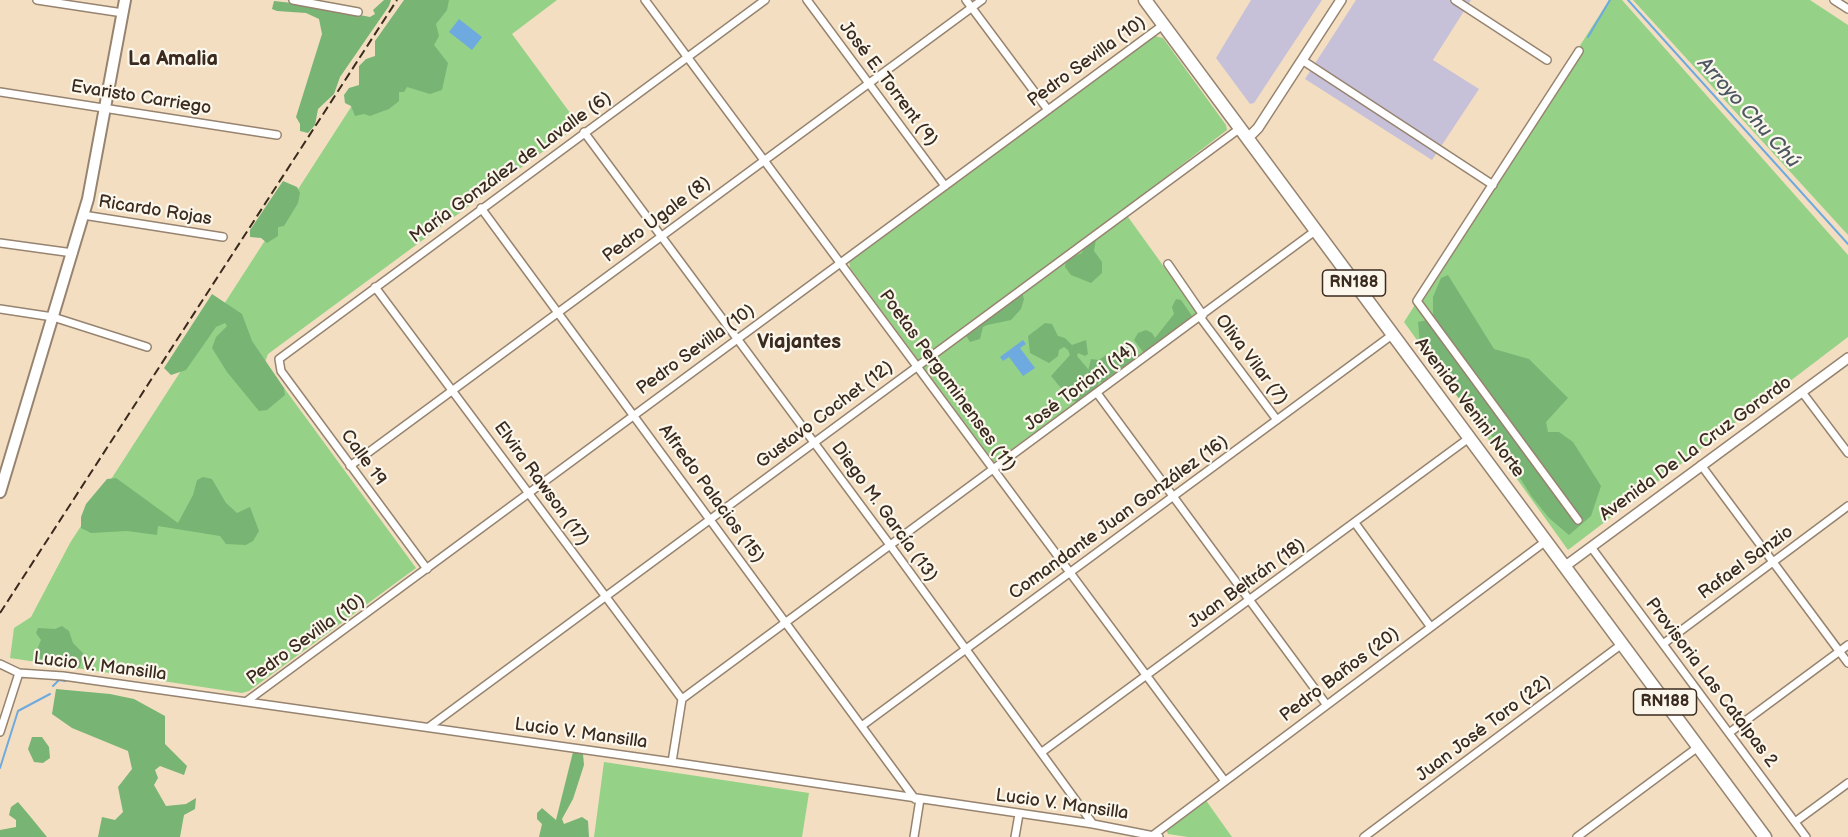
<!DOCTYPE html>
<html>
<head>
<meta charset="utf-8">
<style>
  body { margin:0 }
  canvas { display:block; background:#f3dec1 }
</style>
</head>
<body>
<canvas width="1848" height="837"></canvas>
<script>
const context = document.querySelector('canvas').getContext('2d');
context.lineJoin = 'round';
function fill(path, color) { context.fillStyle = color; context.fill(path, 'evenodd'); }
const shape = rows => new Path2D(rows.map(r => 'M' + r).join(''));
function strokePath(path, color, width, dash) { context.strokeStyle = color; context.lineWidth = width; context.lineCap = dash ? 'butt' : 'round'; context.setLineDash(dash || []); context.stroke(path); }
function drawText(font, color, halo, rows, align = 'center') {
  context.font = font + ' "Balsamiq Sans",sans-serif'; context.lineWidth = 4.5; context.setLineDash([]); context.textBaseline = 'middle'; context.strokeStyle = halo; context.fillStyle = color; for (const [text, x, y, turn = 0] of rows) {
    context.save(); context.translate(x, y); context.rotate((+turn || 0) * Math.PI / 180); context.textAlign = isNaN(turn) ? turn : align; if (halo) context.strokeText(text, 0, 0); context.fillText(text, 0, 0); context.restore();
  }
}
const industrial = shape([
  [1251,0,1322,0,1254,103,1250,104,1216,58],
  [1356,0,1471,0,1433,60,1479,89,1432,160,1305,79]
]);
const green = shape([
  [420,0,557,0,512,34,579,125,268,354,265,362,416,568,249,691,242,693,10,658,14,628,31,617,70,543],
  [1609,0,1622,0,1848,255,1848,337,1568,550,1404,322],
  [1633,0,1810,0,1848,25,1848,235],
  [1155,36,1163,38,1226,125,1227,130,1123,210,1198,314,994,462,850,268,849,261],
  [604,762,809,793,802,837,594,837],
  [1205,799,1232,837,1188,837,1168,834,1166,829]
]);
const forest = shape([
  [384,0,391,0,389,6,340,77,334,94,318,109,315,125,308,133,300,131,300,124,296,117,322,34,319,19,306,13,277,11,272,9,274,1,310,5,370,17,375,14,373,10],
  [404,0,449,0,447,10,436,24,439,36,434,45,448,63,442,90,430,94,407,87,404,92,399,92,399,101,389,109,370,116,364,114,355,116,351,106,345,103,344,95,349,88,359,85,359,66,366,59,375,56,375,41],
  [283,181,297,187,300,193,298,203,284,226,278,227,278,236,267,243,261,238,250,237,250,230],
  [1096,239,1094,251,1102,262,1102,273,1091,283,1071,275,1065,267,1066,260,1082,253,1085,245],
  [1448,275,1494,349,1529,359,1568,398,1546,422,1548,432,1559,432,1573,442,1601,486,1591,516,1569,535,1549,518,1532,497,1499,445,1434,369,1420,344,1418,322,1433,319,1433,297,1441,278],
  [1022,293,1024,299,1021,309,1011,320,987,325,983,327,980,339,970,342,965,334],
  [212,294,242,314,252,341,284,388,285,395,267,410,259,411,227,372,212,348,216,337,227,326,225,323,216,327,186,370,171,375,164,368],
  [1176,299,1181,300,1192,316,1145,353,1143,352,1134,340,1138,333,1146,330,1152,333,1155,338,1174,314,1172,307],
  [1045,323,1052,324,1058,336,1065,338,1072,345,1086,340,1088,354,1085,356,1078,353,1077,356,1088,369,1087,375,1091,359,1099,360,1106,355,1115,355,1128,346,1141,357,1136,363,1108,377,1106,383,1099,382,1097,389,1077,402,1071,400,1051,376,1070,355,1068,350,1064,347,1059,350,1058,356,1049,363,1030,353,1028,336],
  [203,477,212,479,226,503,237,513,250,507,259,531,253,541,246,545,226,544,220,536,158,526,157,535,127,531,91,533,81,528,81,517,86,504,107,479,116,478,178,523,193,495,197,480],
  [62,626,69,631,73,643,83,653,80,667,77,669,34,657,41,640,36,633,38,628,55,629],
  [56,689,110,694,134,699,165,716,165,744,187,766,184,775,160,766,155,770,158,778,154,785,166,806,186,804,196,798,195,809,184,815,180,837,98,837,102,817,115,820,123,812,118,787,132,769,128,751,72,728,52,714],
  [32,737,42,737,49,747,50,758,43,763,34,762,28,749],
  [573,752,583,754,584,765,573,799,562,819,564,824,582,817,588,821,589,837,539,837,542,824,537,819,537,813,542,808,556,820],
  [18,802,29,815,47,837,0,837,0,830,16,827,16,820,9,815,11,807]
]);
const water = shape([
  [459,19,482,37,472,50,449,32],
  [1023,340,1026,344,1020,348,1035,368,1023,376,1009,357,1003,361,1000,357]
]);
const stream = shape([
  [1628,0,1848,244],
  [1588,37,1610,0],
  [53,686,59,680,65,681],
  [0,768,18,711,50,694]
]);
const street = shape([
  [37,0,123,13],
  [293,0,358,12],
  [645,0,1224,780],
  [807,0,945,186],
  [966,0,1048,110],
  [1455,0,1547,60],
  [1834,0,1848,9],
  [1302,60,1493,185],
  [0,92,277,135],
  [584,132,890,545,1093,824],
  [481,208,915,799],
  [83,215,223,237],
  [0,243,73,253],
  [1168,264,1203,315],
  [375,287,682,699],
  [0,309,53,317,147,347],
  [1200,317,1277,420],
  [1802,392,1848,453],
  [1097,393,1326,704],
  [1701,465,1848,663],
  [350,466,982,0],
  [1578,520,1417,301,1579,51],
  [1355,523,1430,626],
  [1591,547,1806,837],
  [427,569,281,371,279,359,765,0],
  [1663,644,1848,506],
  [0,664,19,673,63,676,672,762,1093,824,1159,837],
  [247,701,1163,25],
  [863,725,1392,335],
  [429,727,1239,129],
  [0,732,19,673],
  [1729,733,1848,645],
  [1042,752,1469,438],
  [672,762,682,699,1315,231],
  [1795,822,1848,783],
  [1152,836,1546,541],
  [914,837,920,799],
  [1015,837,1019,814],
  [1364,837,1622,644],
  [1577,837,1698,747]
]);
const secondary = shape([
  [1247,139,1258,128,1341,0],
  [1564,567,1848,358]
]);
const primary = shape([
  [0,492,88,199,125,0]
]);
const highway = shape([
  [1145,0,1765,837]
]);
const rail = shape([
  [0,613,397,0]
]);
const shields = [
  [1354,283,63],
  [1665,702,63]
];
const shieldNames = [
  ["RN188",1354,283],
  ["RN188",1665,702]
];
const streetNames = [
  ["Pedro Sevilla (10)",1087,62,-36],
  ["José E. Torrent (9)",888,84,53],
  ["Evaristo Carriego",141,98,9],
  ["María González de Lavalle (6)",511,168,-36],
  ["Ricardo Rojas",155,211,9],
  ["Pedro Ugale (8)",657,220,-37],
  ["Pedro Sevilla (10)",696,350,-36],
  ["Oliva Vilar (7)",1251,360,53],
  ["Poetas Pergaminenses (11)",947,381,54],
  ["José Torioni (14)",1081,387,-37],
  ["Avenida Venini Norte",1469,408,53],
  ["Gustavo Cochet (12)",825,415,-37],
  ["Avenida De La Cruz Gorordo",1696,449,-36],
  ["Calle 19",363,458,54],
  ["Elvira Rawson (17)",541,484,54],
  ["Alfredo Palacios (15)",711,494,54],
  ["Diego M. García (13)",884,512,54],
  ["Comandante Juan González (16)",1119,518,-36],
  ["Rafael Sanzio",1746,563,-36],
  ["Juan Beltrán (18)",1247,584,-36],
  ["Pedro Sevilla (10)",306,640,-36],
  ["Lucio V. Mansilla",100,667,7],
  ["Pedro Baños (20)",1340,675,-37],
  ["Provisoria Las Catalpas 2",1711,683,53],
  ["Juan José Toro (22)",1484,729,-37],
  ["Lucio V. Mansilla",581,734,8],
  ["Lucio V. Mansilla",1062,805,8]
];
const neighbourhoodNames = [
  ["La Amalia",173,60],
  ["Viajantes",799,343]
];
const waterNames = [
  ["Arroyo Chu Chú",1748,113,48]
];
fill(industrial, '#c6c0d9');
fill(green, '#95d287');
fill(forest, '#78b474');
fill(water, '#6eaadf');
strokePath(stream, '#6eaadf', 2);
strokePath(street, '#978470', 10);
strokePath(secondary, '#978470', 12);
strokePath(primary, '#978470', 14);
strokePath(highway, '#978470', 15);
strokePath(street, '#fff', 7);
strokePath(secondary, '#fff', 9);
strokePath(primary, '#fff', 10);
strokePath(highway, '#fff', 12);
strokePath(rail, '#3b2a1e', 2, [9, 4.5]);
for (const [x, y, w] of shields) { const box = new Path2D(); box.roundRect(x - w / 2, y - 13, w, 26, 4.5); context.fillStyle = '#fbf7ec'; context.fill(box); strokePath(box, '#3b2a1e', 1.5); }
drawText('bold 16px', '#3b2a1e', null, shieldNames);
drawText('18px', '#3b2a1e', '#fbf7ec', streetNames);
drawText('bold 20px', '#3b2a1e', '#fbf7ec', neighbourhoodNames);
drawText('italic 20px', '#4d5762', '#fbf7ec', waterNames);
</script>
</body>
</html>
